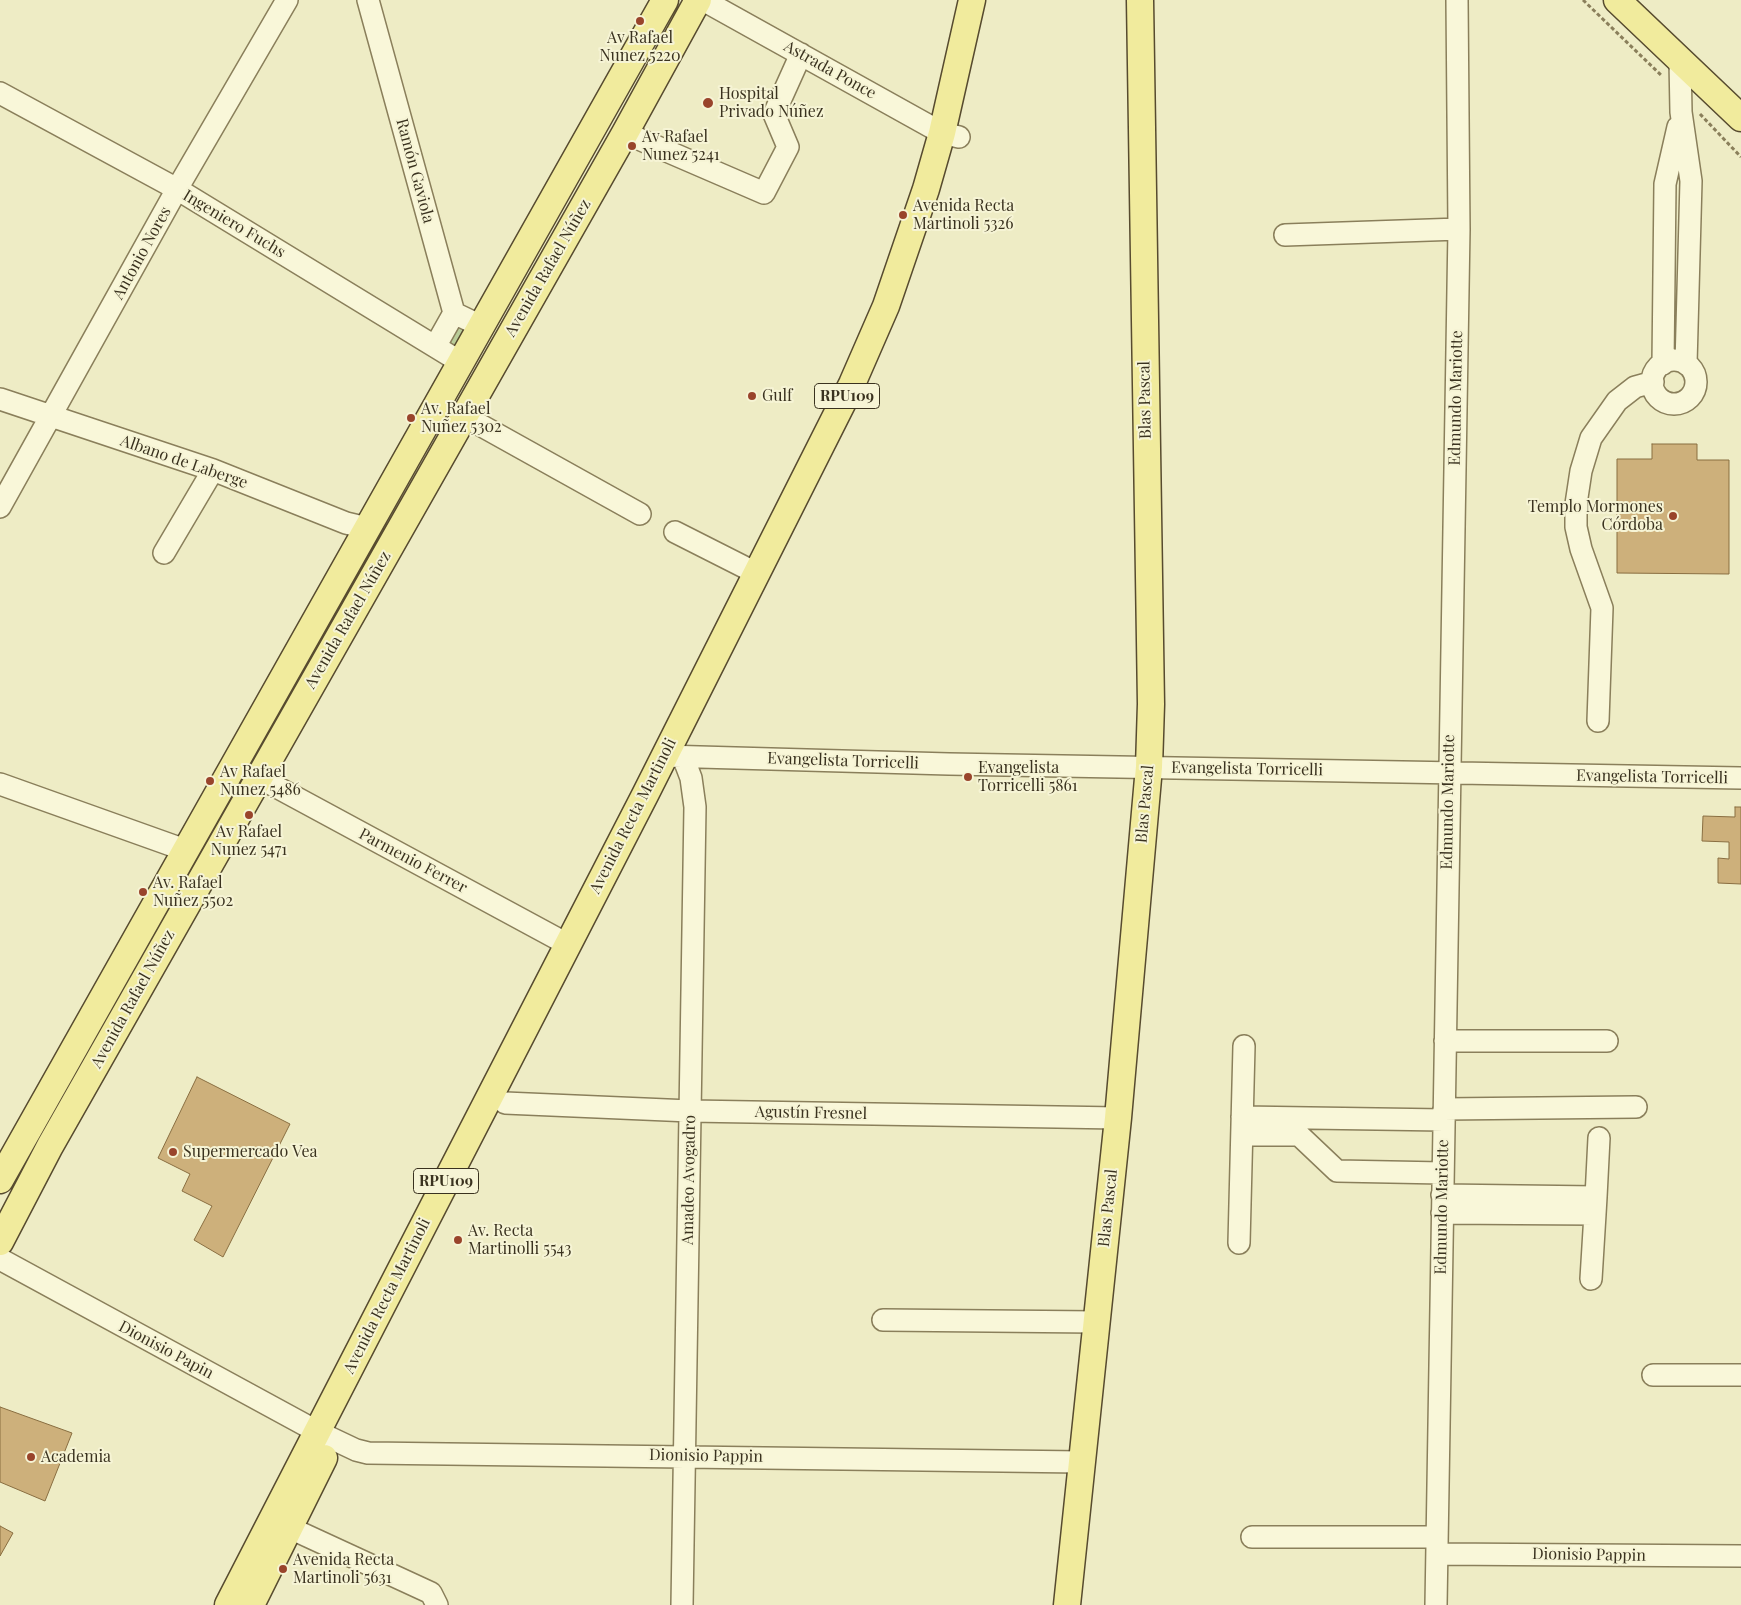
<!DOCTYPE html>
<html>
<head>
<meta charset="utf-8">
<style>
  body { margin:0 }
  canvas { display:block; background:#eeecc5 }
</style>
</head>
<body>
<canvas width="1741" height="1605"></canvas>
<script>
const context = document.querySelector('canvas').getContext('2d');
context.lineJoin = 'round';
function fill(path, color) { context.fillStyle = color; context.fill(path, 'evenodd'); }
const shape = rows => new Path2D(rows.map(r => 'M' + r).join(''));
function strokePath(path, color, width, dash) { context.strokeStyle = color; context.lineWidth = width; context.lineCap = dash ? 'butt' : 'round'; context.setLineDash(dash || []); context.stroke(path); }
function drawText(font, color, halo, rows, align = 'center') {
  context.font = font + ' "Playfair Display",serif'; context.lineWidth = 4; context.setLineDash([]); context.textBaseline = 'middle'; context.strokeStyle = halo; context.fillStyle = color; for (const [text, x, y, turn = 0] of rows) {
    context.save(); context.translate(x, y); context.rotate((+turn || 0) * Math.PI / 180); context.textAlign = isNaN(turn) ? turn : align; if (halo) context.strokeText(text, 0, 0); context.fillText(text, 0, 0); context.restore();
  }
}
const green = shape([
  [453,318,471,327,457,352,441,343]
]);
const building = shape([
  [1652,444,1697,444,1697,460,1729,460,1729,574,1617,573,1617,459,1652,459,1652,444],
  [1735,807,1741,807,1741,884,1718,883,1718,858,1729,859,1729,842,1702,841,1703,816,1735,817,1735,807],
  [197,1077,290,1124,223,1257,194,1240,212,1206,182,1191,190,1174,158,1158,197,1077],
  [0,1407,72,1433,45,1501,0,1482,0,1407],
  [0,1526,13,1533,0,1556,0,1526]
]);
const path = shape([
  [1583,0,1662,76],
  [1700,114,1741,157]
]);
const minor = shape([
  [368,0,454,313,481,326],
  [703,0,942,133,959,137],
  [1680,60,1681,112,1691,181,1686,364],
  [0,93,177,189,462,363],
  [625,133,764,193,788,147,774,114,801,54],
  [1285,235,1459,229],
  [436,345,454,313],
  '1652 382a22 22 0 1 1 44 0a22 22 0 1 1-44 0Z',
  [1663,364,1665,184,1678,127],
  [0,399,213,470,346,523,367,528],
  [464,416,640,514],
  [0,507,177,189,287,0],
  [675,532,758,574],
  [164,553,213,470],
  [1598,721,1602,608,1581,549,1576,527,1576,504,1581,471,1591,438,1617,401,1635,387,1653,382],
  [664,756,949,764,1741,778],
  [258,777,567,944],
  [0,784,185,850],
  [1445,1041,1607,1041],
  [505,1103,690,1111,1118,1118],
  [1444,1109,1636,1107],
  [1242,1117,1444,1120],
  [1242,1135,1299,1135,1337,1171,1443,1173],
  [1596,1197,1599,1138],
  [1442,1213,1595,1214,1596,1197,1442,1195],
  [1239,1243,1244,1046],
  [0,1259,318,1432,356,1450,368,1453,1081,1462],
  [1591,1279,1595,1214],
  [883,1320,1096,1322],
  [1653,1375,1741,1375],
  [290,1528,431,1593,437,1605],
  [1252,1537,1437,1537],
  [1437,1554,1741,1556],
  [682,1605,695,807,691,778,683,757],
  [1436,1605,1459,229,1457,0]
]);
const major = shape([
  [1617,0,1741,118],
  [0,1180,665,0],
  [0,1242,50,1146,625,133,698,0],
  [228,1605,645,795,852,384,886,306,926,189,942,133,972,0],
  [251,1605,324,1458],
  [1067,1605,1118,1118,1149,767,1151,704,1140,0]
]);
const markers = [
  [640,21,5,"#99442b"],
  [708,103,6,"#99442b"],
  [632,146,5,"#99442b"],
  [903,215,5,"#99442b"],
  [752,396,5,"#99442b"],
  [411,418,5,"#99442b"],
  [1673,516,5,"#99442b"],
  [968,777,5,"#99442b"],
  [210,781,5,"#99442b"],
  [249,815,5,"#99442b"],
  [143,892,5,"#99442b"],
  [173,1152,5,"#99442b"],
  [458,1240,5,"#99442b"],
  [31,1457,5,"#99442b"],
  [283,1569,5,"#99442b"]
];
const shields = [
  [847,396,65],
  [446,1181,65]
];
const shieldNames = [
  ["RPU109",847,396],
  ["RPU109",446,1181]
];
const poiNames = [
  ["Av Rafael",640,38,"center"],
  ["Nunez 5220",640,56,"center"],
  ["Hospital",719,94],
  ["Privado Núñez",719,112],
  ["Av Rafael",642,137],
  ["Nunez 5241",642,155],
  ["Avenida Recta",913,206],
  ["Martinoli 5326",913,224],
  ["Gulf",762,396],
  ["Av. Rafael",421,409],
  ["Nuñez 5302",421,427],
  ["Templo Mormones",1663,507,"right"],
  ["Córdoba",1663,525,"right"],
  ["Evangelista",978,768],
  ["Torricelli 5861",978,786],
  ["Av Rafael",220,772],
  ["Nunez 5486",220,790],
  ["Av Rafael",249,832,"center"],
  ["Nunez 5471",249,850,"center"],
  ["Av. Rafael",153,883],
  ["Nuñez 5502",153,901],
  ["Supermercado Vea",183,1152],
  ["Av. Recta",468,1231],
  ["Martinolli 5543",468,1249],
  ["Academia",41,1457],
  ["Avenida Recta",293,1560],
  ["Martinoli 5631",293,1578]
];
const streetNames = [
  ["Astrada Ponce",830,70,29],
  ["Ramón Gaviola",415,171,75],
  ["Ingeniero Fuchs",234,224,31],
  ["Antonio Nores",142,253,-61],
  ["Avenida Rafael Núñez",548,268,-60],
  ["Edmundo Mariotte",1456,398,-89],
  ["Blas Pascal",1145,400,-91],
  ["Albano de Laberge",184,462,19],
  ["Avenida Rafael Núñez",348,620,-60],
  ["Evangelista Torricelli",843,761,2],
  ["Evangelista Torricelli",1247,769,1],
  ["Evangelista Torricelli",1652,777,1],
  ["Edmundo Mariotte",1448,802,-89],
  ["Blas Pascal",1145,804,-85],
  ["Avenida Recta Martinoli",633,816,-63],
  ["Parmenio Ferrer",413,861,28],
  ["Avenida Rafael Núñez",133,999,-61],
  ["Agustín Fresnel",811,1113,1],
  ["Amadeo Avogadro",689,1180,-89],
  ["Edmundo Mariotte",1442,1207,-89],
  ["Blas Pascal",1108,1208,-84],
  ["Avenida Recta Martinoli",387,1296,-63],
  ["Dionisio Papin",166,1350,28],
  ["Dionisio Pappin",706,1456,1],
  ["Dionisio Pappin",1589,1555,1]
];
fill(green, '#bacd99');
fill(building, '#cdb07b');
strokePath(building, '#896e41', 1);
strokePath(minor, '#8a7f5b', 24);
strokePath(major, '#574b2f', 29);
strokePath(path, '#8a7f5b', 3, [4, 2.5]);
strokePath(minor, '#f9f7d9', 21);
strokePath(major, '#f1eb9d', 26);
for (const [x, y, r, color] of markers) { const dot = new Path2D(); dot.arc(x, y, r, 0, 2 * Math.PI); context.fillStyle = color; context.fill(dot); strokePath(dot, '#f6f4d5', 2); }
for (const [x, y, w] of shields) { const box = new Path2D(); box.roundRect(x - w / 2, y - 12.5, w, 25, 4); context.fillStyle = '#f6f4d5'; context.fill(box); strokePath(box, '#3a321f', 1); }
drawText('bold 15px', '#3a321f', null, shieldNames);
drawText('16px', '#3a321f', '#f6f4d5', poiNames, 'left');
drawText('16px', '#3a321f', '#f6f4d5', streetNames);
</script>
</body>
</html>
